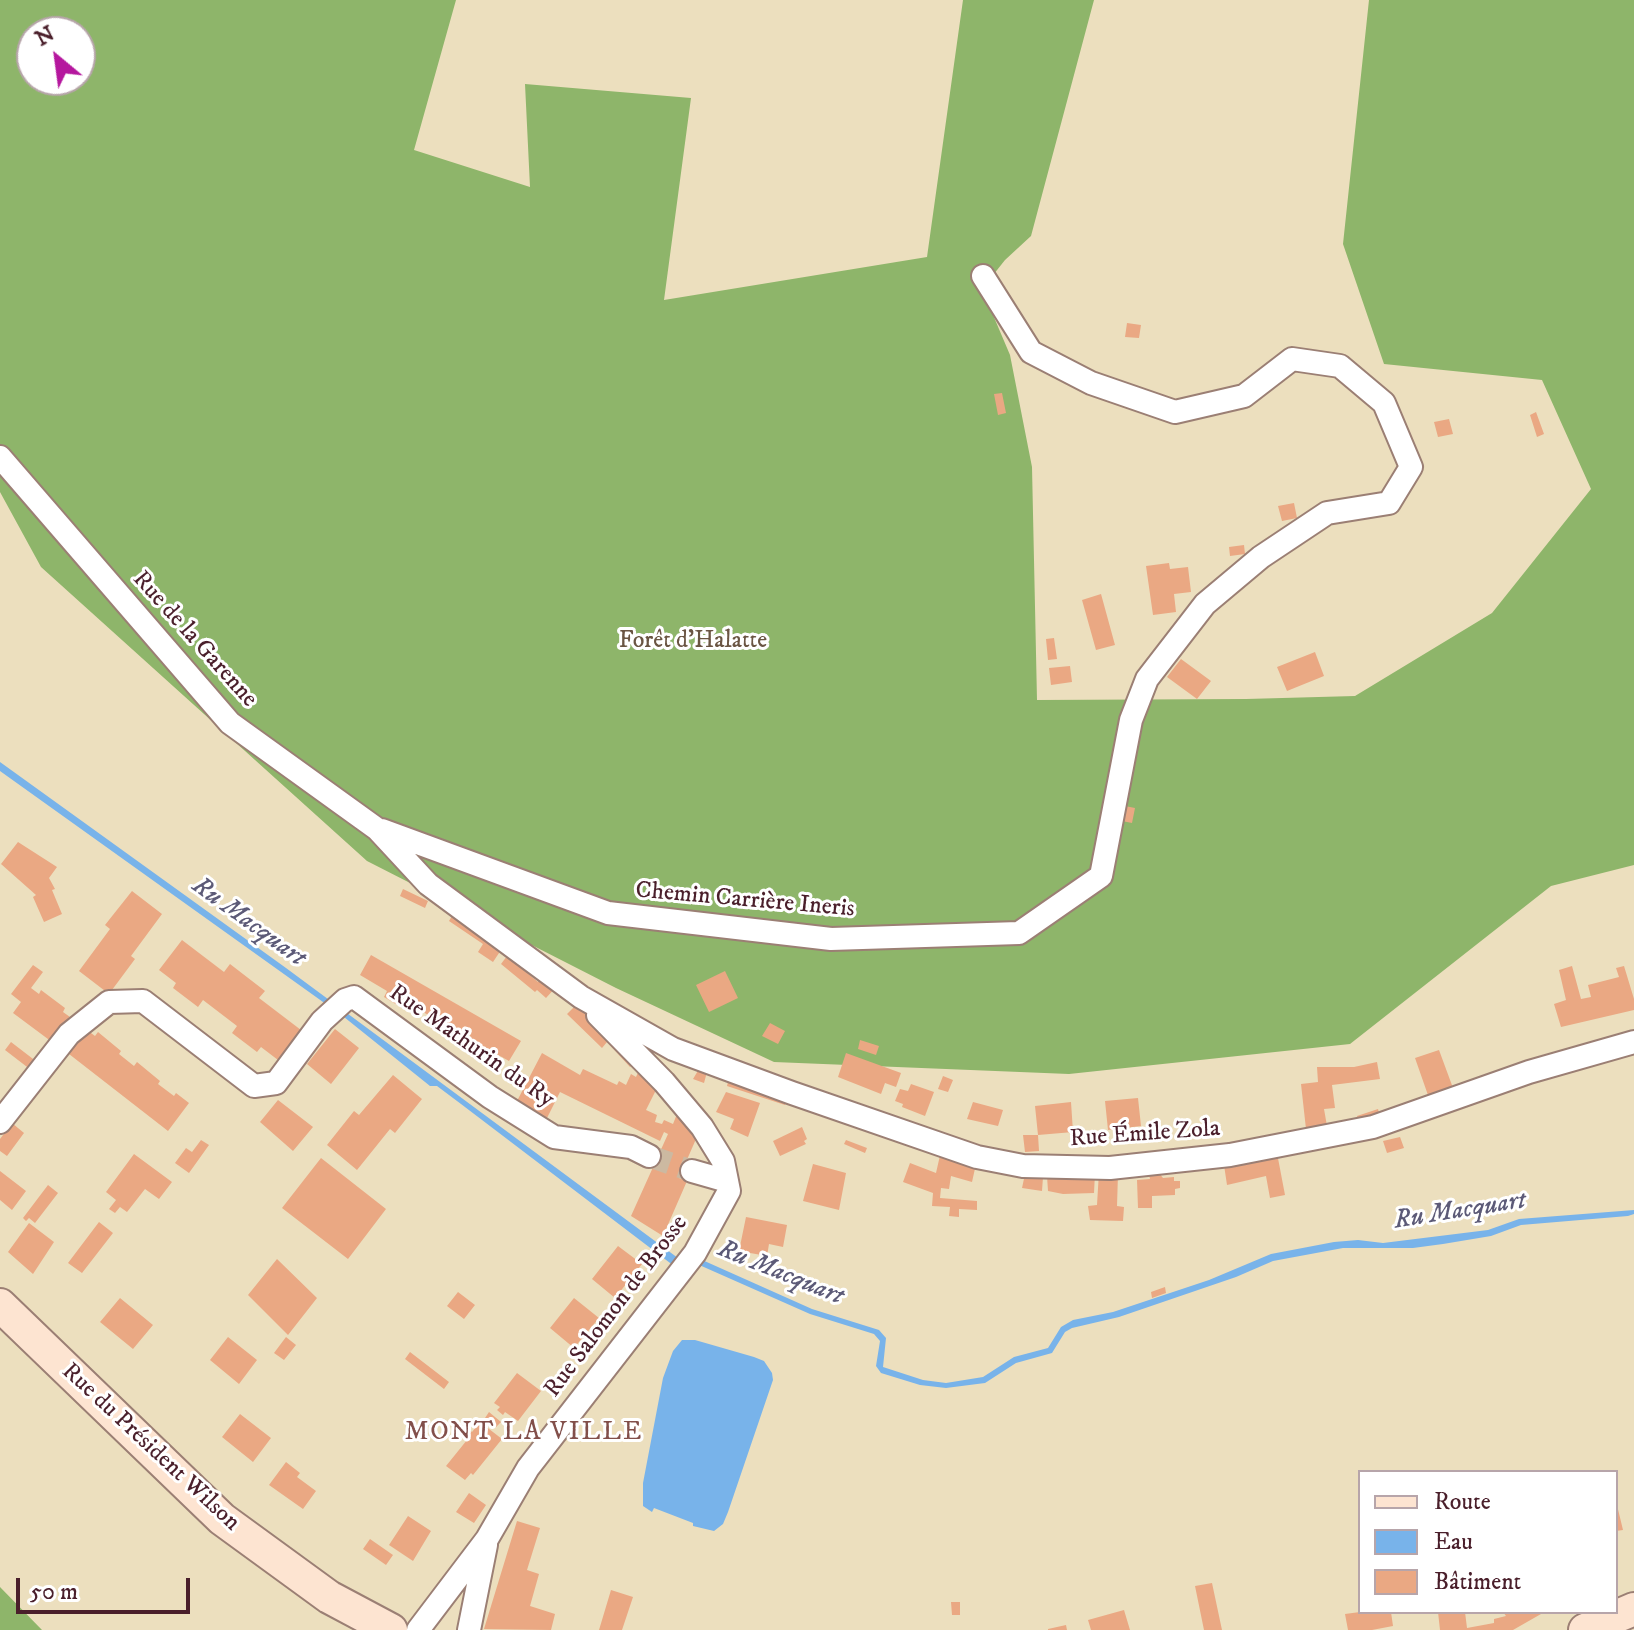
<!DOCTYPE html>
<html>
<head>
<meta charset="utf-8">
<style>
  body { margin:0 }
  #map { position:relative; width:1634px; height:1630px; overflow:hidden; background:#ecdfbe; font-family:"IM FELL DW Pica",serif }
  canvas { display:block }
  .legend { position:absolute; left:1358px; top:1470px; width:260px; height:144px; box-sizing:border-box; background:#fff; border:2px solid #b7a5aa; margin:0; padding:10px 14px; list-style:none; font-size:24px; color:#4a1f2b }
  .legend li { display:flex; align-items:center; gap:16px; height:40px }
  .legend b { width:40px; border:2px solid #b7a5aa }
  .north { position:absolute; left:16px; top:16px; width:80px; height:80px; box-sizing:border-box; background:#fff; border:2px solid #b7a5aa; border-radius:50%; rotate:331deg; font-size:22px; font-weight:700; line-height:32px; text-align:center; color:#4a1f2b }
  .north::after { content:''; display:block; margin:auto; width:28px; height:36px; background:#b5179e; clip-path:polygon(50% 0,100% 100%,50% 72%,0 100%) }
  .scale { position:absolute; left:16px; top:1578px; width:174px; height:36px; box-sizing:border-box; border:4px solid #4a1f2b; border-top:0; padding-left:10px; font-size:24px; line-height:28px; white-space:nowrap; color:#4a1f2b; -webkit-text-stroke:6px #fff; paint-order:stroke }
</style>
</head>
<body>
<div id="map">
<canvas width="1634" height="1630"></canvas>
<ul class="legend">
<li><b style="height:10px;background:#fde4d1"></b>Route</li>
<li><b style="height:22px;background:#78b3ea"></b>Eau</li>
<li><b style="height:22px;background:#eaa883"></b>Bâtiment</li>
</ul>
<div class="north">N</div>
<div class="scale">50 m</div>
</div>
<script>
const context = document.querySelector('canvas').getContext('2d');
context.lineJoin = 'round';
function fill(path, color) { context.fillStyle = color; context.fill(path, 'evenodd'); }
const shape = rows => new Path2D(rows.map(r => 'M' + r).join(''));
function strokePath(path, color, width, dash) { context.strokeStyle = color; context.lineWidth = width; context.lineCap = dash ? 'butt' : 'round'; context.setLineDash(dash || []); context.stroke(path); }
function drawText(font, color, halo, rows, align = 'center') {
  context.font = font + ' "IM FELL DW Pica",serif'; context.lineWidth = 6; context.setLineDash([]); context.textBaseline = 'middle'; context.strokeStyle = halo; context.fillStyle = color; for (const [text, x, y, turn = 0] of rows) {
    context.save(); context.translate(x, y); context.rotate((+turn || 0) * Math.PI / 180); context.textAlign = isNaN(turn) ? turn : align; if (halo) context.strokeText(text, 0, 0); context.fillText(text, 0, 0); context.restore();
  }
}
const forest = shape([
  [0,0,456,0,414,150,530,187,525,84,691,98,664,300,927,257,963,0,1094,0,1031,236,1005,260,982,289,1010,355,1032,467,1037,700,1246,699,1355,696,1492,613,1591,489,1542,380,1384,364,1343,244,1369,0,1634,0,1634,865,1551,886,1350,1044,1069,1074,774,1062,616,988,367,861,41,567,0,492],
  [32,32,80,32,80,80,32,80],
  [0,1587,42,1630,0,1630]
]);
const water = shape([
  [0,762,286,968,682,1261,674,1266,461,1104,437,1086,430,1086,344,1017,0,771],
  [1634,1210,1634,1214,1628,1216,1521,1225,1491,1236,1443,1244,1413,1248,1343,1248,1273,1261,1236,1277,1119,1317,1072,1328,1065,1332,1052,1353,1016,1363,985,1383,946,1388,920,1385,881,1373,876,1366,880,1341,874,1334,810,1314,697,1264,700,1259,812,1309,879,1330,886,1338,883,1367,923,1380,946,1383,983,1377,1014,1357,1048,1348,1061,1327,1073,1320,1113,1312,1209,1280,1271,1254,1334,1242,1358,1240,1383,1243,1488,1230,1519,1219],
  [682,1340,695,1340,754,1357,764,1361,772,1373,773,1380,728,1512,723,1524,714,1531,693,1526,693,1523,654,1508,652,1512,643,1506,643,1483,663,1378,673,1351]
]);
const building = shape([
  [1127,323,1141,325,1139,338,1125,337],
  [1002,393,1006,413,998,415,994,394],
  [1536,412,1544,434,1537,437,1530,415],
  [1449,419,1453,434,1438,437,1434,422],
  [1294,503,1297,518,1282,521,1278,506],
  [1244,545,1245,554,1230,556,1229,547],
  [1169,563,1170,569,1188,567,1191,592,1174,594,1176,612,1153,615,1146,566],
  [1101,594,1115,645,1096,650,1082,600],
  [1054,638,1057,659,1048,660,1046,639],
  [1315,652,1324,676,1287,691,1277,667],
  [1181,659,1211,681,1197,699,1167,677],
  [1070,666,1072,682,1051,685,1049,668],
  [1125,806,1135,808,1132,823,1122,821],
  [18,842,57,867,49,878,55,889,52,890,62,914,44,922,33,897,36,895,1,864],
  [403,889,428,901,425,908,400,896],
  [132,891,162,914,131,956,135,959,109,994,79,971,110,929,105,925],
  [453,914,503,947,493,962,478,952,483,944,449,921],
  [182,940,224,972,230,964,265,991,259,998,301,1030,278,1060,261,1047,257,1052,232,1033,237,1026,203,1000,198,1007,173,988,176,983,159,970],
  [371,955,521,1041,509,1061,482,1046,479,1052,459,1040,462,1034,407,1003,404,1009,384,997,387,991,360,975],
  [507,956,538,982,544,975,556,987,546,998,537,990,535,992,501,964],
  [33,965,43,972,31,988,39,994,41,990,65,1008,63,1012,70,1017,52,1042,13,1013,21,1002,11,994],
  [1572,966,1581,999,1591,997,1588,985,1619,977,1616,968,1624,966,1634,999,1634,1010,1561,1027,1554,1004,1566,1000,1559,970],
  [725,971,738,998,709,1012,696,985],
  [576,1005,636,1061,630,1067,607,1042,602,1048,567,1014],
  [770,1023,785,1031,778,1044,762,1036],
  [335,1029,359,1048,331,1084,307,1064],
  [87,1030,95,1036,98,1032,121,1051,119,1054,134,1066,137,1062,160,1081,158,1084,174,1096,176,1093,189,1103,168,1131,69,1054],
  [860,1040,879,1046,876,1055,858,1049],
  [11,1042,37,1062,31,1070,5,1050],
  [1439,1050,1453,1088,1429,1098,1415,1058],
  [542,1053,580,1075,583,1069,617,1085,619,1081,626,1085,631,1074,636,1077,641,1066,658,1086,646,1110,657,1115,655,1122,662,1124,664,1120,673,1124,677,1114,696,1139,679,1178,687,1181,663,1236,631,1216,668,1134,664,1132,660,1141,560,1092,547,1118,517,1101],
  [846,1053,901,1073,896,1087,885,1083,881,1094,838,1077],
  [1377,1062,1380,1079,1332,1085,1335,1108,1324,1109,1327,1126,1306,1129,1301,1084,1318,1082,1317,1067,1354,1067],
  [699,1069,707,1072,704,1083,693,1079],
  [393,1075,422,1099,395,1133,390,1129,357,1170,327,1145,354,1111,359,1115],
  [943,1076,953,1080,948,1092,938,1089],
  [729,1078,788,1098,785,1105,727,1086],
  [911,1084,934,1092,925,1116,902,1107,903,1104,895,1101,900,1089,908,1091],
  [726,1092,760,1103,748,1137,730,1129,734,1119,716,1112],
  [1138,1098,1141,1126,1108,1130,1105,1101],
  [278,1100,313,1127,293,1151,260,1122],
  [973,1102,1003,1110,998,1126,967,1119],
  [1071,1102,1073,1132,1038,1135,1035,1106],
  [1378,1109,1380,1116,1359,1124,1357,1116],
  [12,1123,24,1133,7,1156,0,1151,0,1139],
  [802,1127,807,1139,804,1141,806,1144,780,1156,773,1141],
  [1023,1135,1038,1135,1039,1151,1025,1152],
  [1400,1137,1404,1148,1387,1153,1383,1141],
  [201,1140,209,1145,189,1173,175,1163,186,1148,192,1152],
  [846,1140,867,1148,865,1153,844,1144],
  [941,1151,976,1164,972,1182,951,1176,949,1189,941,1188,940,1198,977,1201,977,1210,959,1209,959,1217,949,1216,950,1207,932,1206,933,1193,903,1182,910,1163,936,1173],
  [1277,1153,1285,1195,1270,1198,1266,1176,1227,1185,1224,1165],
  [134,1154,172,1182,159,1199,145,1189,127,1212,120,1207,115,1213,109,1209,116,1200,106,1192],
  [321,1158,386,1209,348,1259,282,1208],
  [813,1164,846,1173,839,1210,803,1201],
  [0,1171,26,1191,12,1210,0,1200],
  [1099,1172,1118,1174,1117,1206,1124,1207,1123,1221,1090,1220,1088,1206,1097,1205],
  [1095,1173,1094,1193,1063,1194,1048,1191,1047,1176],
  [1159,1173,1163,1178,1174,1177,1174,1181,1180,1181,1180,1188,1175,1189,1175,1195,1152,1196,1152,1208,1138,1208,1137,1180,1150,1179,1149,1174],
  [1025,1174,1043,1177,1042,1191,1022,1188],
  [48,1185,58,1193,35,1223,29,1218,26,1221,23,1218],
  [746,1217,787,1225,783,1247,769,1244,767,1256,739,1251],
  [99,1222,113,1233,82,1273,68,1263],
  [29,1223,54,1242,33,1274,8,1252],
  [618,1246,642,1264,615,1298,592,1279],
  [277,1259,317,1298,288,1335,248,1295],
  [1165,1287,1166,1293,1152,1298,1151,1292],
  [458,1292,475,1305,464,1319,447,1306],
  [120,1298,153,1325,133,1349,100,1322],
  [574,1298,599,1318,574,1348,550,1328],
  [228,1337,257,1360,239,1384,210,1360],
  [286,1337,296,1345,284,1360,274,1353],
  [410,1352,449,1382,444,1389,405,1359],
  [517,1373,541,1391,518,1421,505,1412,503,1415,497,1410,500,1407,494,1403],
  [489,1412,501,1422,496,1427,485,1418],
  [240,1414,271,1438,253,1462,222,1437],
  [480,1422,502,1439,473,1475,471,1473,465,1480,446,1466,467,1440,463,1437,468,1429,472,1432],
  [286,1462,300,1473,297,1477,316,1491,303,1509,269,1485],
  [469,1493,486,1505,474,1523,456,1512],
  [1616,1501,1623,1530,1616,1531],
  [408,1516,431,1531,413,1561,389,1545],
  [517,1521,540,1528,527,1570,539,1574,530,1606,555,1614,551,1630,484,1629],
  [370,1539,393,1555,386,1565,363,1549],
  [1212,1583,1222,1630,1204,1630,1195,1586],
  [611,1590,633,1597,622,1630,599,1630],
  [951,1602,960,1602,960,1615,952,1615],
  [1124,1610,1130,1630,1091,1630,1088,1620],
  [1360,1612,1391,1612,1393,1626,1372,1630,1348,1630,1345,1614],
  [1438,1612,1465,1612,1467,1628,1494,1623,1494,1619,1506,1616,1503,1612,1539,1612,1541,1614,1513,1630,1440,1630],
  [1066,1625,1067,1630,1048,1630,1048,1629]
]);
const streetTunnel = shape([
  [649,1156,692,1171]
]);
const street = shape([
  [0,457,230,723,377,829,428,884,581,997,673,1049,792,1093,977,1157,1023,1166,1110,1168,1230,1155,1373,1127,1529,1072,1634,1042],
  [382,830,608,913,831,939,1019,933,1101,876,1131,720,1147,679,1205,604,1261,557,1327,513,1389,503,1411,467,1384,403,1340,366,1292,359,1244,396,1175,412,1091,383,1031,352,983,276],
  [0,1122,69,1034,109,1002,143,1001,254,1086,276,1083,322,1021,345,1000,354,997,490,1097,554,1137,631,1147,649,1156],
  [692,1171,727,1181],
  [418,1630,487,1539,528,1468,695,1253,729,1191,723,1161,702,1127,664,1082,598,1015],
  [469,1630,486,1545]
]);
const secondary = shape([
  [0,1305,222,1519,329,1597,391,1630],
  [1585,1630,1634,1609]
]);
const streetNames = [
  ["Rue de la Garenne",194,640,48],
  ["Chemin Carrière Ineris",745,901,5],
  ["Rue Mathurin du Ry",471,1047,35],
  ["Rue Émile Zola",1145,1135,-4],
  ["Rue Salomon de Brosse",617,1307,-53],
  ["Rue du Président Wilson",150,1448,43]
];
const parkNames = [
  ["Forêt d'Halatte",693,642]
];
const waterNames = [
  ["Ru Macquart",248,923,36],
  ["Ru Macquart",1460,1212,-9],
  ["Ru Macquart",780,1274,22]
];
const neighbourhoodNames = [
  ["MONT LA VILLE",524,1434]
];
fill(forest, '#8eb56a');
fill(water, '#78b3ea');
fill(building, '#eaa883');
strokePath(streetTunnel, '#ccb9a1', 22, [22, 11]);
strokePath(street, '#9b7f74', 26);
strokePath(secondary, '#9b7f74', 36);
strokePath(street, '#fff', 22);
strokePath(secondary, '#fde4d1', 32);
drawText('24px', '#4a1f2b', '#fff', streetNames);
drawText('24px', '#6a5543', '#fff', parkNames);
drawText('italic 26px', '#5c5a77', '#fff', waterNames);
context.letterSpacing = '2px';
drawText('26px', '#824f4a', '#fff', neighbourhoodNames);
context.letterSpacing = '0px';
</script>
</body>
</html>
